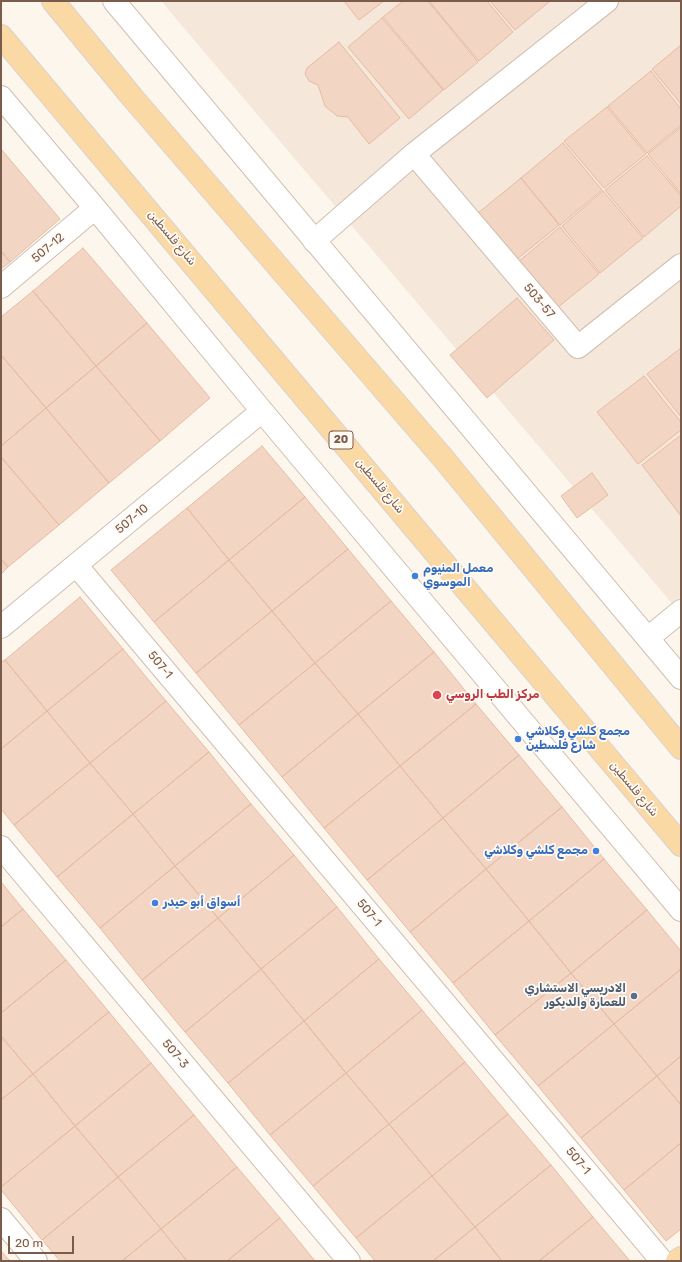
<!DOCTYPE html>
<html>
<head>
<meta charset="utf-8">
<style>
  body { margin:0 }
  #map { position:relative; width:682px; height:1262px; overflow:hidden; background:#fdf6ec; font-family:Rubik,sans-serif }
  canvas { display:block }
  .frame { position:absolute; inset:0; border:2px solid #7a5c4d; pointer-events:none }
  .scale { position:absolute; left:8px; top:1236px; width:66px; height:18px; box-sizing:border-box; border:2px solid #7a5c4d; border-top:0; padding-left:5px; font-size:12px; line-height:14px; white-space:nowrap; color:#7a5c4d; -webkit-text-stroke:3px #fffaf3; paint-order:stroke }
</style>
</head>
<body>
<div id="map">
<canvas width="682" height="1262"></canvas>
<div class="frame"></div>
<div class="scale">20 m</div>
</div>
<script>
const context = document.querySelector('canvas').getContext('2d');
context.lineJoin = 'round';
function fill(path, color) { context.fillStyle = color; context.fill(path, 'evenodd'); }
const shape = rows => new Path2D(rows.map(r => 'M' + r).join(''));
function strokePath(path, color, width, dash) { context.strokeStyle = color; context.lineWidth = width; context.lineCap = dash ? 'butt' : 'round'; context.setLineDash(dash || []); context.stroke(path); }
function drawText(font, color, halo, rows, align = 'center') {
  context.font = font + ' Rubik,Vazirmatn,sans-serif'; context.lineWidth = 3.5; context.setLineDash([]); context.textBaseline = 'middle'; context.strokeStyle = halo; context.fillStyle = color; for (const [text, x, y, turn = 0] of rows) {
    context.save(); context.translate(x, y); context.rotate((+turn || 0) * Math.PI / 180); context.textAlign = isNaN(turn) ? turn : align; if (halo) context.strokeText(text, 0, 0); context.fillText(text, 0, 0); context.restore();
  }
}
const residential = shape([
  [161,1,681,1,681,614]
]);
const building = shape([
  [344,1,384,1,359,20,344,1],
  [403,1,428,1,478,62,444,90,383,17,403,1],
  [429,1,487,1,513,32,479,61,429,1],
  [490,1,548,1,549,2,515,30,490,1],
  [382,18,443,90,409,119,348,47,382,18],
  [339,42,400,118,369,144,348,117,337,116,325,106,318,85,309,81,305,74,307,68,339,42],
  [681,45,681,104,652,69,681,45],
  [651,71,681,109,681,125,647,153,608,106,651,71],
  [607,107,646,154,604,188,564,141,607,107],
  [681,127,681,194,648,154,681,127],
  [563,143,602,190,560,225,521,178,563,143],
  [1,149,60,219,10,262,1,251,1,149],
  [647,156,681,196,681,206,644,237,605,190,647,156],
  [521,178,559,225,516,260,478,213,521,178],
  [603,191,643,238,600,273,562,226,603,191],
  [560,227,599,274,557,308,518,262,560,227],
  [83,248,147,323,96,366,33,291,83,248],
  [1,251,10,262,1,269,1,251],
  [33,291,96,366,46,408,1,355,1,317,33,291],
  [517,298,554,340,487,398,450,355,517,298],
  [147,323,210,398,160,441,96,366,147,323],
  [681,348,681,417,647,374,681,348],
  [1,355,46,408,1,446,1,355],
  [96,366,160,441,109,483,46,408,96,366],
  [644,376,681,422,681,430,638,464,597,412,644,376],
  [46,408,109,483,59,525,1,457,1,446,46,408],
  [681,435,681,516,642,465,681,435],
  [262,446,305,497,229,560,187,508,262,446],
  [1,457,59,525,8,567,1,559,1,457],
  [592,473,608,495,577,518,561,496,592,473],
  [305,497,348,549,272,611,229,560,305,497],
  [187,508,229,560,154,622,111,570,187,508],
  [348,549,391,601,315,663,272,611,348,549],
  [1,559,8,567,1,574,1,559],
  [229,560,272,611,196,673,154,622,229,560],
  [80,597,123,649,47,711,5,660,80,597],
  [391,601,434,652,358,714,315,663,391,601],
  [272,611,315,663,239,725,196,673,272,611],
  [123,649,166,701,90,763,47,711,123,649],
  [434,652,476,704,400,766,358,714,434,652],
  [5,660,47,711,1,749,1,662,5,660],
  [315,663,358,714,282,777,239,725,315,663],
  [166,701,209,752,133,814,90,763,166,701],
  [476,704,519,755,443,818,400,766,476,704],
  [47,711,90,763,14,825,1,809,1,749,47,711],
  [358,714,400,766,324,828,282,777,358,714],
  [209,752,251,804,175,866,133,814,209,752],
  [519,755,562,807,486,869,443,818,519,755],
  [90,763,133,814,57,877,14,825,90,763],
  [400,766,443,818,367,880,324,828,400,766],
  [251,804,294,855,218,918,175,866,251,804],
  [562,807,604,859,529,921,486,869,562,807],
  [133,814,175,866,100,928,57,877,133,814],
  [443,818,486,869,410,932,367,880,443,818],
  [294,855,337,907,261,969,218,918,294,855],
  [604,859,647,910,571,973,529,921,604,859],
  [175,866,218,918,142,980,100,928,175,866],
  [486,869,529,921,453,983,410,932,486,869],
  [1,882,23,909,1,927,1,882],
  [337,907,379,959,304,1021,261,969,337,907],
  [23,909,66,960,1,1013,1,927,23,909],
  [647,910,681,951,681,969,614,1024,571,973,647,910],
  [218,918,261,969,185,1032,142,980,218,918],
  [529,921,571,973,495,1035,453,983,529,921],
  [379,959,422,1010,346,1073,304,1021,379,959],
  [66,960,109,1012,33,1074,1,1036,1,1013,66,960],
  [261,969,304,1021,228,1083,185,1032,261,969],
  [681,969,681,1056,657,1076,614,1024,681,969],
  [571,973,614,1024,538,1086,495,1035,571,973],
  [422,1010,465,1062,389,1124,346,1073,422,1010],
  [109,1012,151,1063,75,1126,33,1074,109,1012],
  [304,1021,346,1073,270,1135,228,1083,304,1021],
  [614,1024,657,1076,581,1138,538,1086,614,1024],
  [1,1036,33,1074,1,1100,1,1036],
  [681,1056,681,1105,657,1076,681,1056],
  [465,1062,508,1114,432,1176,389,1124,465,1062],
  [151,1063,194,1115,118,1177,75,1126,151,1063],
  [346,1073,389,1124,313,1186,270,1135,346,1073],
  [33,1074,75,1126,1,1187,1,1100,33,1074],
  [657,1076,681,1105,681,1143,624,1190,581,1138,657,1076],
  [508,1114,551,1165,475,1227,432,1176,508,1114],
  [194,1115,237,1167,161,1229,118,1177,194,1115],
  [389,1124,432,1176,356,1238,313,1186,389,1124],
  [75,1126,118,1177,42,1240,1,1190,1,1187,75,1126],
  [681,1143,681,1229,666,1241,624,1190,681,1143],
  [551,1165,593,1217,539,1261,502,1261,475,1227,551,1165],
  [237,1167,280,1218,227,1261,187,1261,161,1229,237,1167],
  [432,1176,475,1227,433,1261,375,1261,356,1238,432,1176],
  [118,1177,161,1229,122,1261,60,1261,42,1240,118,1177],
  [593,1217,630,1261,539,1261,593,1217],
  [280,1218,315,1261,227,1261,280,1218],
  [475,1227,502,1261,433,1261,475,1227],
  [161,1229,187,1261,122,1261,161,1229],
  [1,1251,10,1261,1,1261,1,1251]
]);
const minor = shape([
  [114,1,681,678],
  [1,97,95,208,262,411,681,910],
  [414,154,578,347,681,265],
  [314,241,414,154,607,1],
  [1,287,95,208],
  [76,565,662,1261],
  [1,627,262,411],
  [648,638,681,611],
  [1,847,349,1261],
  [1,1219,36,1261]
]);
const major = shape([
  [53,1,132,97,443,458,681,748],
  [1,36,681,845],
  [677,1261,681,1258]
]);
const markers = [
  [415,576,4,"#3f7fe0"],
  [437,695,5,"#e0444e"],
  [518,739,4,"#3f7fe0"],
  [596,851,4,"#3f7fe0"],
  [155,903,4,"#3f7fe0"],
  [634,996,4,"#5c6f8a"]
];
const shields = [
  [341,440,24]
];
const shieldNames = [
  ["20",341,440]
];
const streetNames = [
  ["شارع فلسطين",172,238,50],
  ["507-12",48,248,-40],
  ["503-57",539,301,50],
  ["شارع فلسطين",380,486,50],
  ["507-10",132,519,-40],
  ["507-1",160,665,50],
  ["شارع فلسطين",634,789,50],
  ["507-1",369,913,50],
  ["507-3",175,1054,50],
  ["507-1",578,1161,50]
];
const shopNames = [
  ["معمل المنيوم",423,569],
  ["الموسوي",423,583],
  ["مجمع كلشي وكلاشي",526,732],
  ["شارع فلسطين",526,746],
  ["مجمع كلشي وكلاشي",588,851,"right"],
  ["أسواق أبو حيدر",163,903]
];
const healthNames = [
  ["مركز الطب الروسي",446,695]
];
const serviceNames = [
  ["الادريسي الاستشاري",626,989],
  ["للعمارة والديكور",626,1003]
];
fill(residential, '#f5e8da');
fill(building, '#f3d5c3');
strokePath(building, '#e6bba3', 1);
strokePath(minor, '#d1beb0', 24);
strokePath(major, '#dad1cd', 24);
strokePath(minor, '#fff', 22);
strokePath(major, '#fbd9a5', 22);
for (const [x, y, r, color] of markers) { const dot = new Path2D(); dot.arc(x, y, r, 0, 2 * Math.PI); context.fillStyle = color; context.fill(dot); strokePath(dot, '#fffaf3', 1.5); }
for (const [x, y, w] of shields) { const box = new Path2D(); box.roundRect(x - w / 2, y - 9, w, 18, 3); context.fillStyle = '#fffaf3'; context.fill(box); strokePath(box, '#7a5c4d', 1); }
drawText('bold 11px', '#7a5c4d', null, shieldNames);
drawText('12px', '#7a5c4d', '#fffaf3', streetNames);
drawText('bold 12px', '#366cbe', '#fffaf3', shopNames, 'left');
drawText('bold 12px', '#be3a42', '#fffaf3', healthNames, 'left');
drawText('bold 12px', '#4e5e75', '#fffaf3', serviceNames, 'right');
</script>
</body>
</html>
